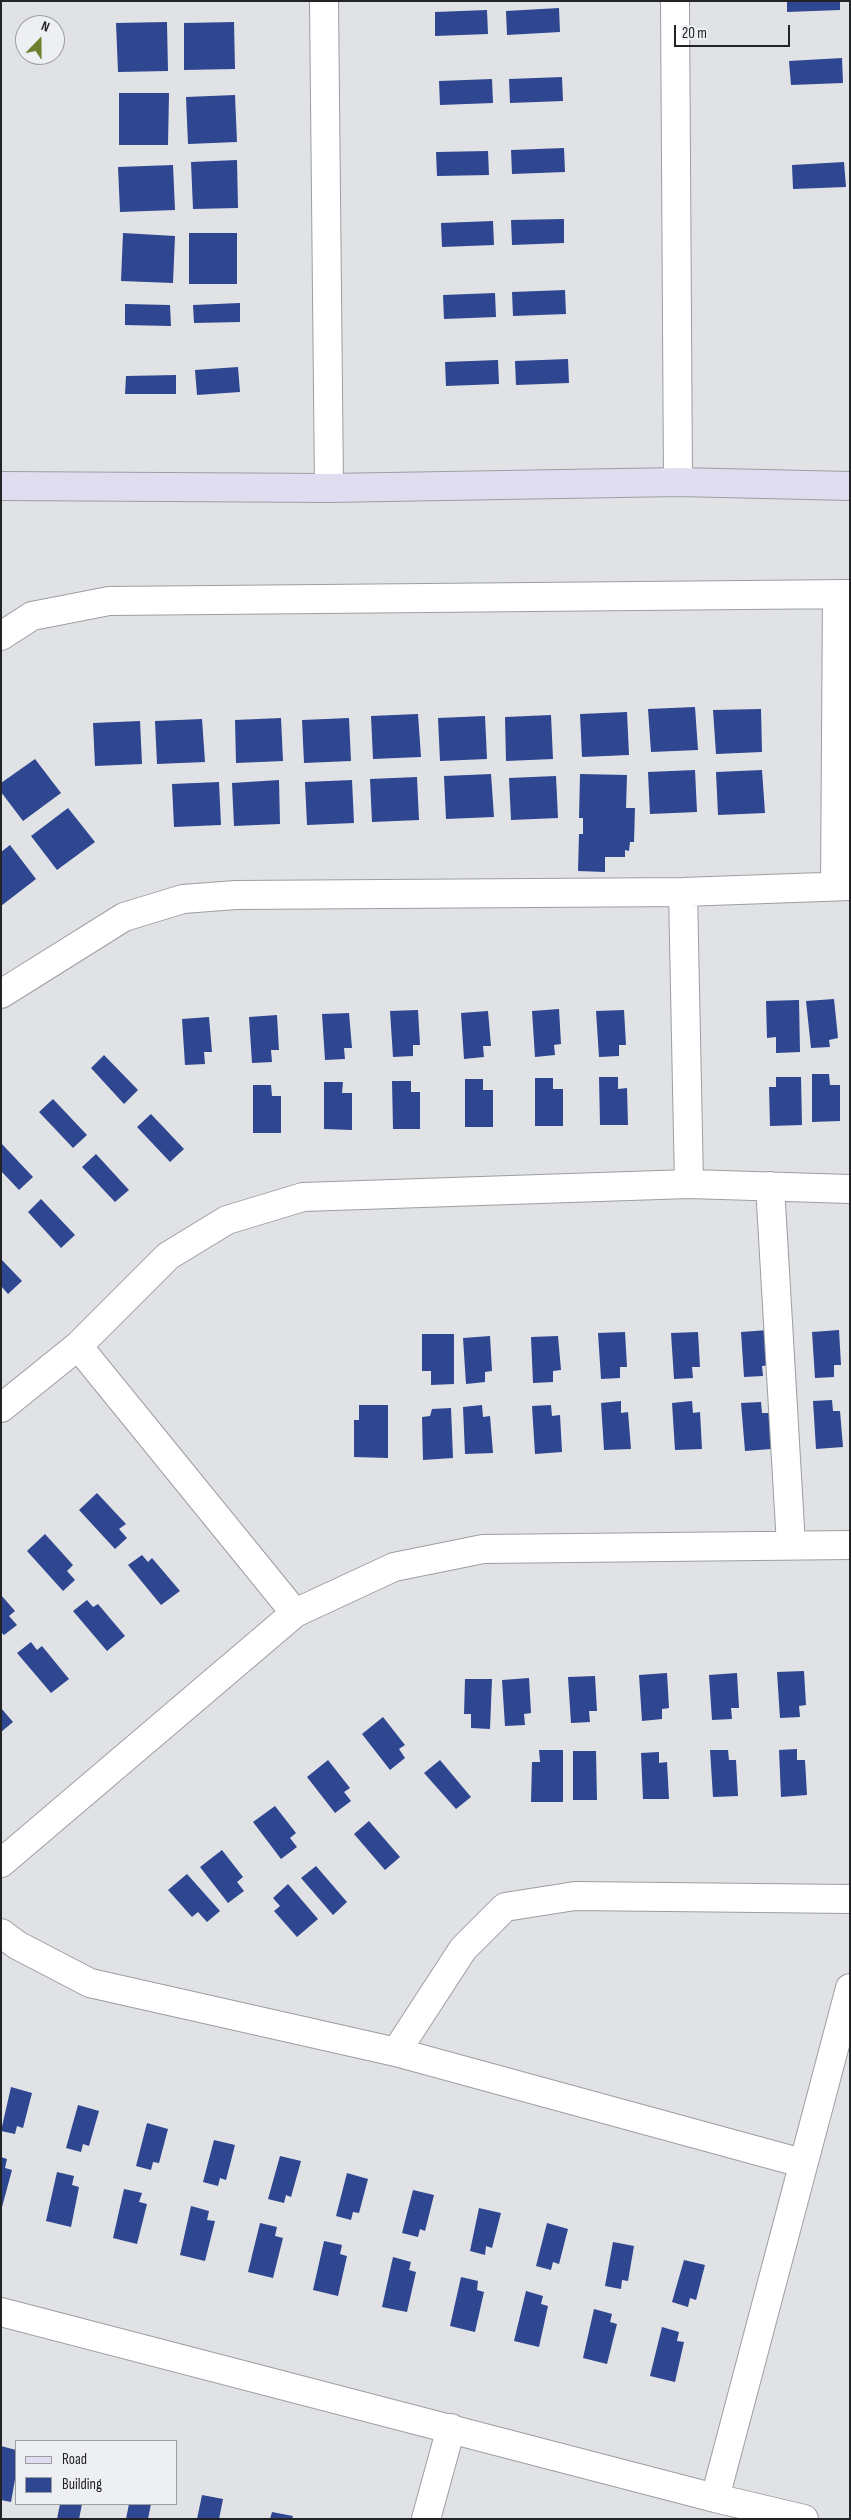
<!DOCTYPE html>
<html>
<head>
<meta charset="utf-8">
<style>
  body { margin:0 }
  #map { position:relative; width:851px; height:2520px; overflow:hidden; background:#e0e2e6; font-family:"Sofia Sans Condensed",sans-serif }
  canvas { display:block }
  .frame { position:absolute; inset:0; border:2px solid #222325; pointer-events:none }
  .legend { position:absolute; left:15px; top:2440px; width:162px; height:65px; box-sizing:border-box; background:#edeff3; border:1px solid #9c9da1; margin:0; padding:6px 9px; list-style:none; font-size:15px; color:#222325 }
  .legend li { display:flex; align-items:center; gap:10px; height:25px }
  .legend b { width:25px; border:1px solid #9c9da1 }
  .north { position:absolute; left:15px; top:15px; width:50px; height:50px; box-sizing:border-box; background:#edeff3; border:1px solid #9c9da1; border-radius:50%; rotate:22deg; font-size:14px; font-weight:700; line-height:20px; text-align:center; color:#222325 }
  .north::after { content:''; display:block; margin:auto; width:18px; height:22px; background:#6e802f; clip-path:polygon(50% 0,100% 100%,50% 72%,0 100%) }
  .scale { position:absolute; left:674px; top:25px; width:116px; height:22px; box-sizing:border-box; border:2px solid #222325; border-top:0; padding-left:6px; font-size:15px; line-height:18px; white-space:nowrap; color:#222325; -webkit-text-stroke:4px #edeff3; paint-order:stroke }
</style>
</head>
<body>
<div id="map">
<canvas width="851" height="2520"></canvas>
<div class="frame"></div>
<ul class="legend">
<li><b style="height:6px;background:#e1ddf1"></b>Road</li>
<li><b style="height:14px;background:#2f4690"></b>Building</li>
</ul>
<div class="north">N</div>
<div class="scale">20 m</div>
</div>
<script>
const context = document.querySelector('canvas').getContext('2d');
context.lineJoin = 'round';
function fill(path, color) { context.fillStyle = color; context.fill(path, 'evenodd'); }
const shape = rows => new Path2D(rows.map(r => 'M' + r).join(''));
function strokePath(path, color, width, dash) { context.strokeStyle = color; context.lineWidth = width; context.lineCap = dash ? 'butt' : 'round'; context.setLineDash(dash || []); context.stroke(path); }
const building = shape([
  [787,1,840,1,840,10,787,12],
  [559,8,560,32,507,35,506,11],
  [487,10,488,34,435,36,435,12],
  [167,22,168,71,118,72,116,23],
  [234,22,235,69,184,70,184,23],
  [842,58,843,83,791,85,789,61],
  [562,77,563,101,510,103,509,79],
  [492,79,493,103,440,105,439,81],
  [119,93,169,93,168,145,119,145],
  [235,95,237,142,188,144,186,97],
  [564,148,565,172,512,174,511,150],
  [488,151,489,175,437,176,436,152],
  [237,160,238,208,193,209,191,162],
  [844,162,846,187,793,189,792,165],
  [173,165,175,210,120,212,118,167],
  [564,219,564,243,512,245,511,220],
  [493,221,494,245,442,247,441,223],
  [123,233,175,236,173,283,121,281],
  [189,233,237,233,237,284,189,284],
  [565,290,566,314,513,316,512,292],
  [495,293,496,317,444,319,443,295],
  [240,303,240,322,194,323,193,305],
  [125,304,170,305,171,326,125,325],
  [568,359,569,383,516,385,515,361],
  [498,360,499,384,446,386,445,362],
  [238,367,240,392,197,395,195,370],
  [176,375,176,394,125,394,126,376],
  [695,707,698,750,651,752,648,709],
  [761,709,762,752,716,754,713,710],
  [627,712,629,755,582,757,580,714],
  [418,714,421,757,373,759,371,716],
  [551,715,553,759,506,761,505,717],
  [485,716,487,759,440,761,438,718],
  [281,718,283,761,236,763,235,720],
  [349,718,351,761,304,763,302,720],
  [202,719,205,762,157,764,155,721],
  [140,721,142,764,95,766,93,723],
  [35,759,61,793,23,821,1,792,1,783],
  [695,770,697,812,650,814,648,772],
  [762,770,765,813,718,815,716,772],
  [491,774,494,817,446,819,444,776],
  [580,774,627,775,626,808,635,808,634,842,630,842,629,851,625,850,625,857,605,857,605,872,578,871,579,834,583,834,583,818,579,818],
  [556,776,558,818,511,820,509,778],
  [417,777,419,820,372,822,370,779],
  [279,780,280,824,234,826,232,783],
  [352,780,354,823,307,825,305,782],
  [219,782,221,825,174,827,172,784],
  [68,808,95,842,57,870,31,836],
  [10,845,36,879,1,906,1,852],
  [834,999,838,1038,829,1040,830,1047,811,1048,806,1001],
  [799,1000,800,1052,776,1053,776,1037,767,1038,766,1001],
  [559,1009,561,1044,554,1045,555,1055,535,1057,532,1011],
  [418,1010,420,1045,413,1045,413,1056,393,1057,390,1011],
  [624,1010,626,1045,619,1045,619,1056,599,1057,596,1011],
  [488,1011,491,1046,483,1046,484,1057,464,1059,461,1013],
  [349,1013,352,1048,344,1048,345,1059,325,1060,322,1014],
  [277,1015,279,1050,271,1050,272,1062,252,1063,249,1017],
  [209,1017,212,1052,204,1052,205,1064,185,1065,182,1019],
  [104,1055,138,1090,124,1104,91,1068],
  [812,1074,829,1074,830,1085,840,1085,840,1121,812,1122],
  [599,1077,618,1077,618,1089,627,1088,628,1125,600,1125],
  [776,1077,801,1077,802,1125,770,1126,769,1087,776,1087],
  [535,1078,553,1078,553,1089,563,1089,563,1126,535,1126],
  [465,1079,483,1079,483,1090,493,1090,493,1127,465,1127],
  [392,1081,411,1081,411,1092,420,1092,420,1129,393,1129],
  [324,1082,343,1082,342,1093,352,1093,352,1130,324,1129],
  [253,1085,271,1085,272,1096,281,1096,281,1133,253,1133],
  [53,1099,87,1135,73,1148,39,1112],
  [151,1114,184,1149,170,1162,137,1127],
  [1,1143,33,1177,19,1190,1,1171],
  [96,1154,129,1190,115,1202,82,1167],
  [41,1199,75,1235,61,1248,28,1212],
  [1,1259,22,1281,8,1294,1,1286],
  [768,1330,770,1365,762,1366,763,1376,744,1377,741,1332],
  [839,1330,841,1365,834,1365,834,1377,815,1378,812,1332],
  [625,1332,627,1367,620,1367,620,1378,601,1379,598,1333],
  [698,1332,700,1367,692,1367,693,1378,674,1379,671,1333],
  [422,1334,454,1334,454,1384,431,1385,431,1371,422,1371],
  [490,1336,492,1371,485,1372,485,1382,466,1384,463,1338],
  [558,1336,561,1370,553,1371,553,1382,533,1383,531,1337],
  [832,1400,833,1411,840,1411,843,1447,816,1449,813,1401],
  [621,1401,621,1413,628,1412,631,1449,604,1450,601,1403],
  [692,1401,693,1413,700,1412,702,1449,675,1450,672,1403],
  [761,1402,762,1413,769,1413,771,1449,745,1451,741,1403],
  [359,1405,388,1405,388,1458,354,1457,354,1420,359,1420],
  [482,1405,483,1417,490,1416,493,1453,465,1454,463,1407],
  [551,1405,552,1416,560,1415,562,1452,535,1454,532,1406],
  [451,1408,453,1458,423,1460,422,1417,430,1416,432,1409],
  [97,1493,126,1524,119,1529,127,1538,115,1549,79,1510],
  [45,1534,73,1565,67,1571,75,1580,63,1591,27,1551],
  [142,1555,148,1562,152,1558,180,1591,161,1605,128,1565],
  [1,1595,15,1611,9,1616,17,1625,4,1635,1,1632],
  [87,1600,93,1607,98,1604,125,1636,107,1651,73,1611],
  [31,1642,37,1650,42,1646,69,1679,51,1693,17,1653],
  [804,1671,806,1705,799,1706,800,1717,780,1718,777,1672],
  [667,1673,669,1708,662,1709,662,1719,642,1721,639,1675],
  [737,1673,739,1708,731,1708,732,1719,712,1720,709,1675],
  [595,1676,597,1711,589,1711,590,1722,571,1723,568,1677],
  [529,1678,531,1713,524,1714,525,1725,505,1726,502,1680],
  [465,1679,492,1679,490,1729,471,1728,471,1714,464,1714],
  [1,1708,13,1722,1,1732],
  [383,1717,405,1745,399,1749,405,1758,390,1770,362,1734],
  [797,1749,797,1760,805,1760,807,1795,781,1797,779,1750],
  [539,1750,563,1750,563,1802,531,1802,532,1762,540,1762],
  [710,1750,728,1750,729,1760,736,1760,738,1796,713,1797],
  [573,1751,596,1751,597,1800,573,1800],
  [659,1752,659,1763,667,1762,669,1799,643,1799,641,1753],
  [328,1760,350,1788,344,1792,351,1801,335,1813,307,1777],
  [440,1760,471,1797,456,1809,424,1773],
  [275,1806,296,1833,290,1838,297,1847,281,1859,253,1822],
  [369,1821,400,1857,385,1870,354,1834],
  [222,1850,243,1877,237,1882,244,1891,228,1903,200,1867],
  [316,1866,347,1902,333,1915,301,1878],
  [187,1874,220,1911,207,1922,198,1912,192,1917,168,1890],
  [288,1884,318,1919,297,1937,274,1911,280,1906,273,1898],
  [11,2087,32,2093,23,2128,17,2126,15,2134,1,2131],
  [78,2105,99,2111,89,2146,83,2144,81,2152,66,2148],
  [147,2123,168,2129,159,2163,153,2162,151,2170,136,2166],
  [214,2140,235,2145,226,2180,220,2178,218,2186,203,2182],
  [280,2156,301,2161,291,2197,286,2195,284,2203,268,2199],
  [1,2157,7,2159,5,2168,12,2170,2,2207],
  [57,2172,74,2176,72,2185,79,2187,71,2227,46,2221],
  [347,2173,368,2179,359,2213,353,2212,351,2220,336,2216],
  [124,2189,142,2193,139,2202,147,2204,137,2244,113,2238],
  [413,2190,434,2195,425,2231,420,2229,418,2237,402,2233],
  [191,2206,209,2211,207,2220,215,2221,205,2261,180,2255],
  [479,2208,501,2213,492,2248,486,2246,485,2255,470,2251],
  [260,2223,277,2227,275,2236,283,2238,273,2278,248,2272],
  [547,2223,568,2229,559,2264,553,2262,551,2270,536,2266],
  [324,2241,342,2245,340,2254,347,2256,338,2296,313,2290],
  [613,2242,634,2246,628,2281,622,2280,621,2289,605,2286],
  [393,2257,411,2262,409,2270,416,2272,407,2312,382,2307],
  [684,2260,705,2265,696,2300,690,2298,688,2307,672,2302],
  [461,2277,478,2281,477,2290,484,2292,475,2332,450,2326],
  [526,2291,543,2296,541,2304,548,2306,539,2347,514,2341],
  [594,2309,612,2314,610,2322,617,2324,607,2364,583,2358],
  [662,2327,679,2332,677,2341,684,2342,675,2382,650,2376],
  [1,2446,16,2450,16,2474,11,2502,1,2500],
  [202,2495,223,2499,219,2519,197,2519],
  [60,2504,82,2504,79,2519,57,2519],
  [129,2504,151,2504,148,2519,126,2519],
  [272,2512,293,2516,292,2519,270,2519]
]);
const street = shape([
  [324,1,329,488],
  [675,1,678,482],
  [1,636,32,616,109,601,850,594],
  [835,886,837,594],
  [683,892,689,1184],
  [1,994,124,917,183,899,236,895,683,892,850,886],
  [770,1186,791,1545],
  [78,1346,295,1613],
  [1,1408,78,1346,168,1256,227,1220,303,1197,689,1184,850,1189],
  [1,1863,295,1613,394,1567,483,1549,850,1545],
  [1,1933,17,1945,90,1983,396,2052,802,2163],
  [396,2052,463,1949,505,1907,575,1896,850,1899],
  [1,2312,715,2498,804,2519],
  [715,2498,850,1988],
  [426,2519,451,2428]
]);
const secondary = shape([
  [1,486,329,488,678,482,850,486]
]);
fill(building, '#2f4690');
strokePath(street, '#9c9ea2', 30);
strokePath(secondary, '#9c9ea2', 30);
strokePath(street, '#fff', 28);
strokePath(secondary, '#e1ddf1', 28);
</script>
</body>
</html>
